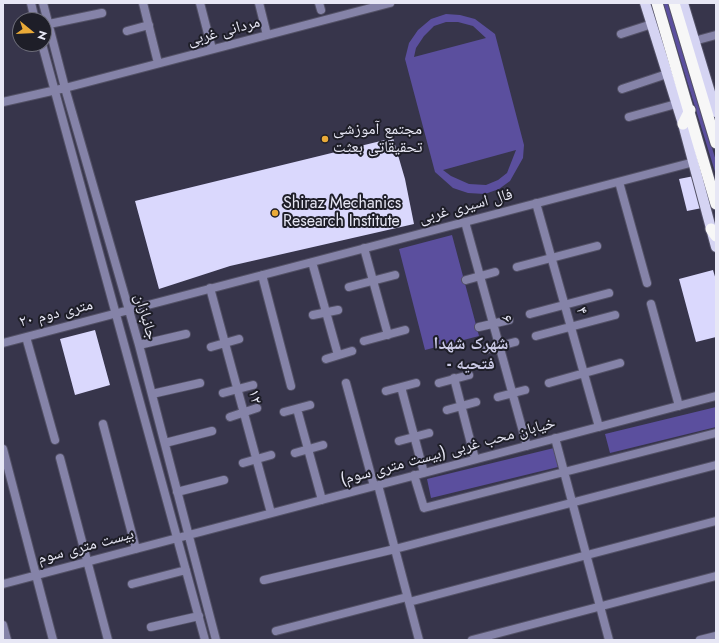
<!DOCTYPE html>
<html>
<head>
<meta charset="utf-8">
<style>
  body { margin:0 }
  #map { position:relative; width:719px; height:643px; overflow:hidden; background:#37354b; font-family:Jost,sans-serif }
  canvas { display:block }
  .frame { position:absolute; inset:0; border:4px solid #e7e7f5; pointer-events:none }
  .north { position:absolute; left:12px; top:12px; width:40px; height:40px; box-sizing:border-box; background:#1e1e28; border:1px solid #6e6e7a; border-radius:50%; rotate:108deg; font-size:11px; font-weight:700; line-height:16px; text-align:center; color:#e7e7f5 }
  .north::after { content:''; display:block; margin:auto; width:14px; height:18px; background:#eaaa38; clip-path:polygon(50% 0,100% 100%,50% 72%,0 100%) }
</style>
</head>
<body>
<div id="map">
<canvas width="719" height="643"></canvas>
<div class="frame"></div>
<div class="north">N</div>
</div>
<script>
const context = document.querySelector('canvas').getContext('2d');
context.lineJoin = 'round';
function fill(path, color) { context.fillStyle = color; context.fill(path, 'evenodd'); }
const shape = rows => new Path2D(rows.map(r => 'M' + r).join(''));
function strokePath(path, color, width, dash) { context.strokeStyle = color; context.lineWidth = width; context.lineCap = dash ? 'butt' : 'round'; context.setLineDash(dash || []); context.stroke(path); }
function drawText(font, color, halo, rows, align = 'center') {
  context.font = font + ' Jost,"Noto Naskh Arabic",sans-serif'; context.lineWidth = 4; context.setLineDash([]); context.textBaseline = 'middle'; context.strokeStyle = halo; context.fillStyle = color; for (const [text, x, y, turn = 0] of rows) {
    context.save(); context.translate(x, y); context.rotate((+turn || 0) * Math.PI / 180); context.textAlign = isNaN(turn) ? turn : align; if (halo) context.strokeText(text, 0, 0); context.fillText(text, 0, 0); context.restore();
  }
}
const green = shape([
  [663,3,668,3,716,161,716,175],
  [446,14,460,15,475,19,495,34,524,145,523,158,510,181,499,189,485,194,468,193,453,188,435,172,405,59,409,43,418,30,431,19],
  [446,22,458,22,473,26,486,38,414,57,416,48,424,36,434,26],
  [516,150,507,173,498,180,486,185,469,184,451,176,443,170],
  [452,235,479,336,425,350,399,249],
  [716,407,716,427,610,453,605,434],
  [554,448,558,467,431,498,427,479]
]);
const building = shape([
  [393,138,405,179,414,224,230,266,159,289,135,201],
  [694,176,702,208,687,211,679,179],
  [713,270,716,280,716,337,696,342,679,279],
  [95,330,110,385,75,395,60,339]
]);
const minor = shape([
  [31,3,35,20],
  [43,3,65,88,139,345,216,640],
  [143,3,158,63],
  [200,3,212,49],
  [259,3,267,35],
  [319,3,321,10],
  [49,24,102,13],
  [127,31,149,25],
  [621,34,652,24],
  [694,41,716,35],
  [42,44,205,640],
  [622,89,667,74],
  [3,102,65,88,390,3],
  [629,117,676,104],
  [619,182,647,283],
  [536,203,599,427],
  [465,222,527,446],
  [364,248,388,335],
  [312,262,338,355],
  [517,267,597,246],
  [262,275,291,386],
  [466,280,495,272],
  [349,287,395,275],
  [210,288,271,513],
  [651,304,679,406],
  [530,314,609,293],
  [313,315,338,310],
  [479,327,509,320],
  [536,336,615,315],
  [26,337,55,440],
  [364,341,405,330],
  [3,343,694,162],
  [139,345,186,334],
  [211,347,239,339],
  [485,350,515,342],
  [326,359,352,351],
  [454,378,475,459],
  [346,383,374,486],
  [439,383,469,375],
  [549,383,620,363],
  [401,387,424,473],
  [386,391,416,383],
  [223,393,253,385],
  [152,394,200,383],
  [498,397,525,390],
  [297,409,322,500],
  [447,410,476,402],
  [284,412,310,405],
  [230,417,257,408],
  [103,424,136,549],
  [555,438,609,640],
  [399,441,429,433],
  [165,443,212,431],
  [3,449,53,640],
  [295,453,323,445],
  [60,458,108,640],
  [243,463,271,455],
  [414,475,424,508,716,433],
  [378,485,419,640],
  [177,492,224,480],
  [264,580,395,549,716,465],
  [3,584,716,396],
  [132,584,186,570],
  [409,602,716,521],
  [3,625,7,640],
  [151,627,199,616],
  [276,631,407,597],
  [472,640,716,576],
  [700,640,716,636]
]);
const major = shape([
  [645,3,683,124,716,247],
  [683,3,716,112]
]);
const highway = shape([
  [657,3,716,204],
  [674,3,716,143],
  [683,124,690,110],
  [711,229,716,236]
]);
const markers = [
  [325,139,4,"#eaaa38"],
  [275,213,4,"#eaaa38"]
];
const streetNames = [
  ["مردانی غربی",224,32,-15],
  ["فال اسیری غربی",466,207,-15],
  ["۴",581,311,74],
  ["۲۰ متری دوم",56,314,-14],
  ["جانبازان",145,317,74],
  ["۶",506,319,75],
  ["۱۲",254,397,75],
  ["خیابان محب غربی (بیست متری سوم)",448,452,-15],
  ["بیست متری سوم",86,547,-15]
];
const poiNames = [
  ["مجتمع آموزشی",333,130],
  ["تحقیقاتی بعثت",333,148],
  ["Shiraz Mechanics",283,204],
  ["Research Institute",283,222]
];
const neighbourhoodNames = [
  ["شهرک شهدا",471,345],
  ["- فتحیه",471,365]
];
fill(green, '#5b4f9e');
fill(building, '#dad8fd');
strokePath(minor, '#535166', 10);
strokePath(major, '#535166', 12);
strokePath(highway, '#535166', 13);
strokePath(minor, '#8583a8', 8);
strokePath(major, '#d5d4f3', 10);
strokePath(highway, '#f7f7f7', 11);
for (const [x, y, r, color] of markers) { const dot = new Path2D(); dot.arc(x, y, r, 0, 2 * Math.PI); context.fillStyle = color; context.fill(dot); strokePath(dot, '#1e1e28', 1.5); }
drawText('16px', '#e7e7f5', '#1e1e28', streetNames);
drawText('16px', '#e7e7f5', '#1e1e28', poiNames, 'left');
drawText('bold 17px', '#cbcae6', '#1e1e28', neighbourhoodNames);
</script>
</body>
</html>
